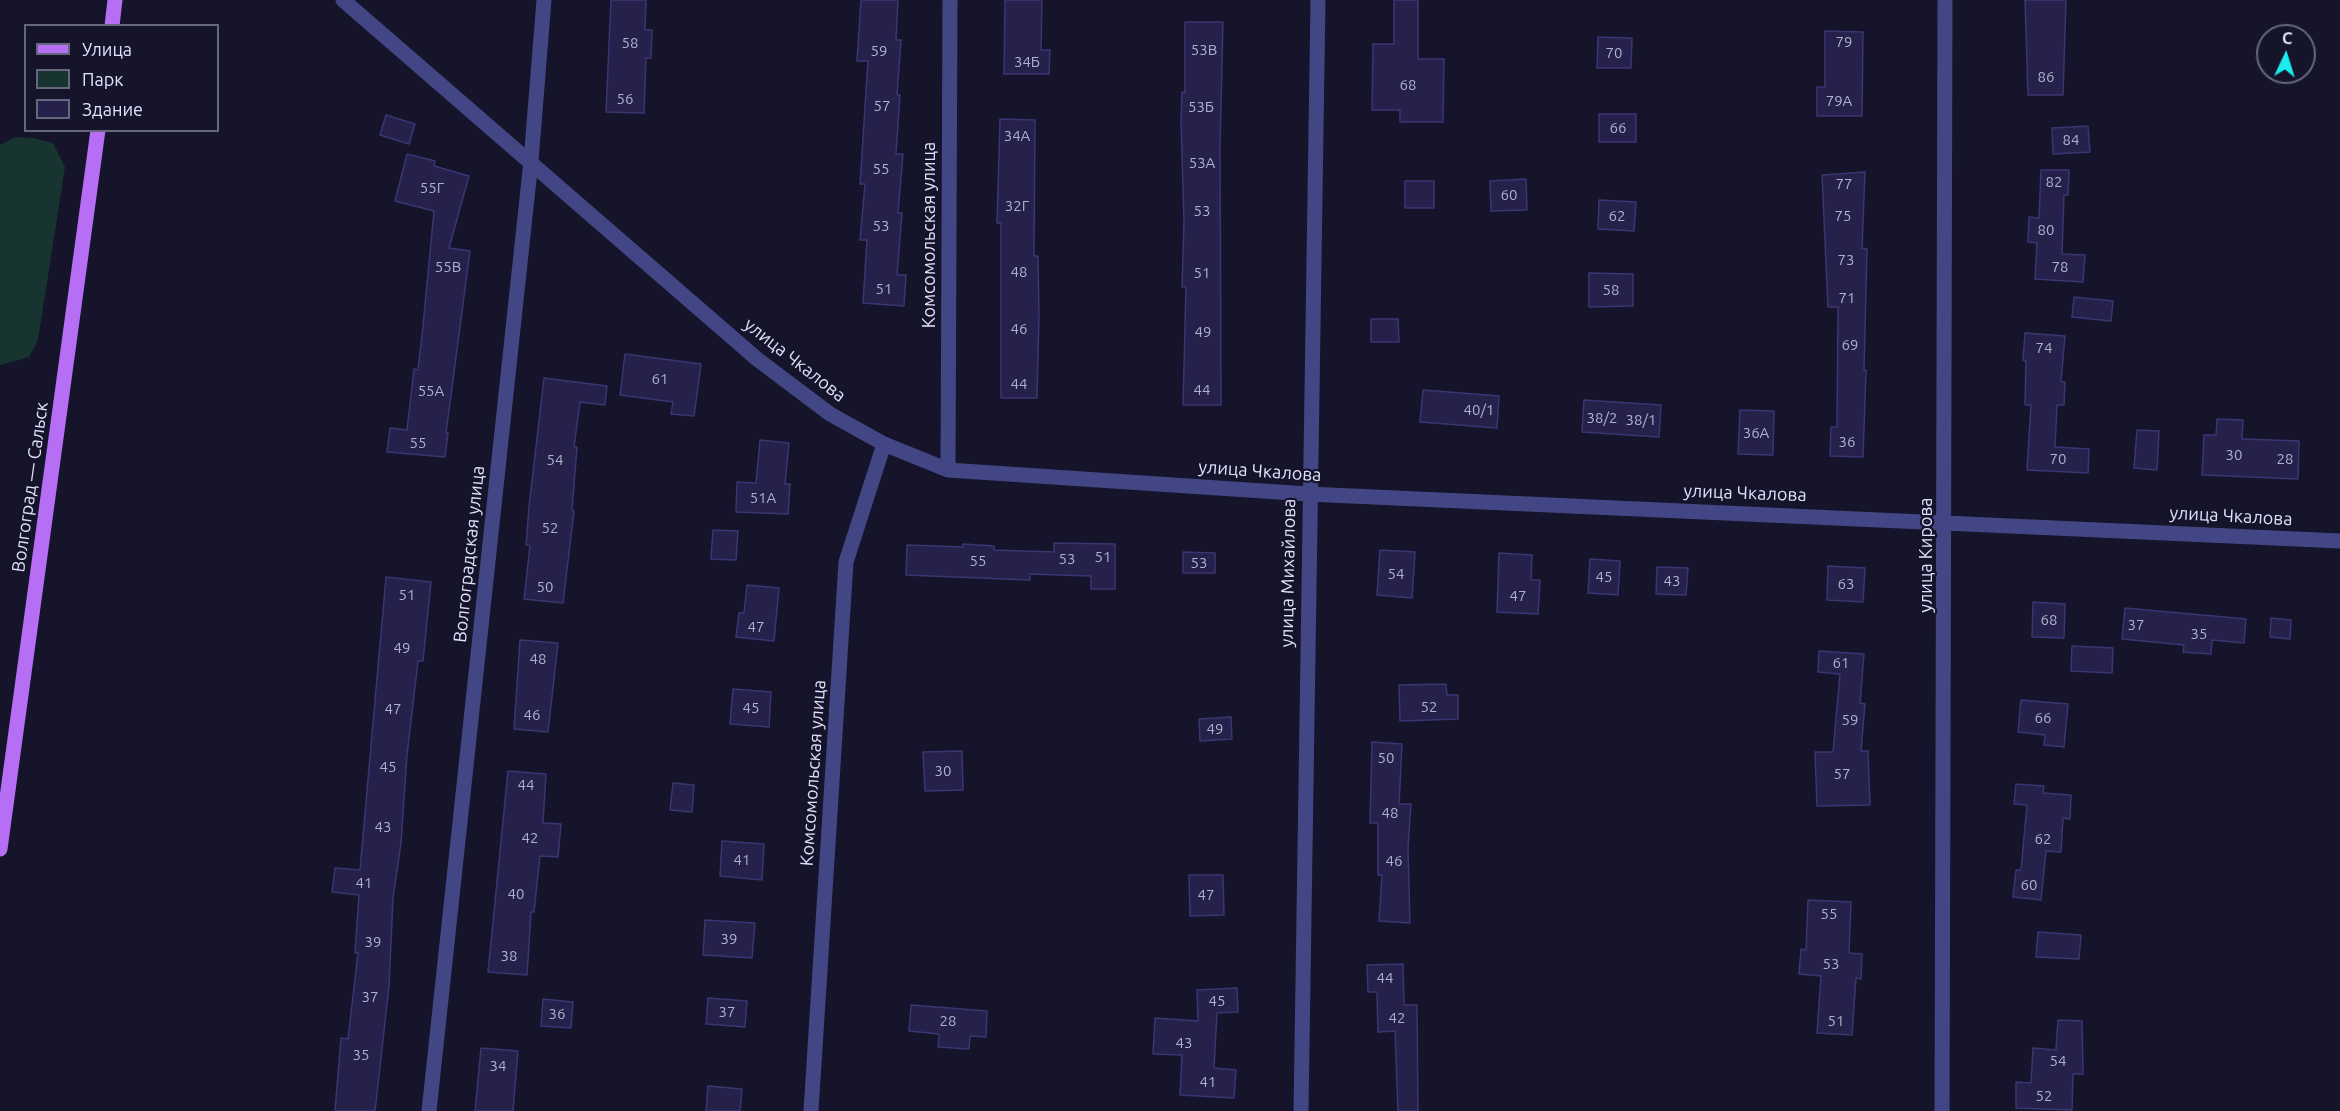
<!DOCTYPE html>
<html>
<head>
<meta charset="utf-8">
<style>
  body { margin:0 }
  #map { position:relative; width:2340px; height:1111px; overflow:hidden; background:#15142a; font-family:Ubuntu,sans-serif }
  canvas { display:block }
  .legend { position:absolute; left:24px; top:24px; width:195px; height:108px; box-sizing:border-box; background:#15142a; border:2px solid #66667e; margin:0; padding:8px 10px; list-style:none; font-size:18px; color:#e0e0fc }
  .legend li { display:flex; align-items:center; gap:12px; height:30px }
  .legend b { width:30px; border:2px solid #66667e }
  .north { position:absolute; left:2256px; top:24px; width:60px; height:60px; box-sizing:border-box; background:#15142a; border:2px solid #66667e; border-radius:50%; rotate:4deg; font-size:16px; font-weight:700; line-height:24px; text-align:center; color:#e0e0fc }
  .north::after { content:''; display:block; margin:auto; width:21px; height:27px; background:#1beced; clip-path:polygon(50% 0,100% 100%,50% 72%,0 100%) }
</style>
</head>
<body>
<div id="map">
<canvas width="2340" height="1111"></canvas>
<ul class="legend">
<li><b style="height:8px;background:#b66ff4"></b>Улица</li>
<li><b style="height:16px;background:#173430"></b>Парк</li>
<li><b style="height:16px;background:#25214a"></b>Здание</li>
</ul>
<div class="north">С</div>
</div>
<script>
const context = document.querySelector('canvas').getContext('2d');
context.lineJoin = 'round';
function fill(path, color) { context.fillStyle = color; context.fill(path, 'evenodd'); }
const shape = rows => new Path2D(rows.map(r => 'M' + r).join(''));
function strokePath(path, color, width, dash) { context.strokeStyle = color; context.lineWidth = width; context.lineCap = dash ? 'butt' : 'round'; context.setLineDash(dash || []); context.stroke(path); }
function drawText(font, color, halo, rows, align = 'center') {
  context.font = font + ' Ubuntu,sans-serif'; context.lineWidth = 4.5; context.setLineDash([]); context.textBaseline = 'middle'; context.strokeStyle = halo; context.fillStyle = color; for (const [text, x, y, turn = 0] of rows) {
    context.save(); context.translate(x, y); context.rotate((+turn || 0) * Math.PI / 180); context.textAlign = isNaN(turn) ? turn : align; if (halo) context.strokeText(text, 0, 0); context.fillText(text, 0, 0); context.restore();
  }
}
const green = shape([
  [15,137,33,138,53,143,65,167,38,340,29,357,0,365,0,145]
]);
const building = shape([
  [611,0,646,0,645,30,652,30,651,58,646,58,644,113,606,112,611,0],
  [861,0,898,0,896,40,901,40,897,95,900,95,896,154,903,154,898,213,902,213,897,275,906,275,904,306,863,303,867,240,860,240,865,184,860,184,868,61,857,61,861,0],
  [1005,0,1042,0,1041,50,1050,50,1049,74,1004,74,1005,0],
  [1394,0,1418,0,1418,59,1444,59,1443,122,1400,122,1400,110,1372,110,1373,44,1394,44,1394,0],
  [2025,0,2066,0,2063,95,2028,95,2025,0],
  [1185,22,1223,22,1220,145,1221,405,1183,405,1186,287,1182,287,1184,222,1181,121,1182,92,1185,93,1185,22],
  [1825,31,1863,32,1862,116,1817,116,1817,87,1825,87,1825,31],
  [1598,37,1632,38,1631,68,1597,68,1598,37],
  [1599,114,1636,114,1636,142,1599,142,1599,114],
  [386,115,415,124,409,144,380,135,386,115],
  [1000,119,1035,120,1034,256,1038,256,1039,315,1037,398,1001,398,1001,223,997,223,1000,119],
  [2088,126,2090,152,2053,154,2052,128,2088,126],
  [407,154,435,161,434,166,469,176,449,248,470,251,446,433,448,433,445,457,387,452,390,428,407,430,414,369,418,370,423,326,434,211,395,201,407,154],
  [2041,170,2069,170,2068,195,2064,195,2062,254,2085,255,2083,282,2035,279,2037,243,2028,242,2029,217,2039,218,2041,170],
  [1865,172,1862,248,1867,249,1864,370,1866,370,1863,457,1830,456,1831,427,1837,427,1838,307,1828,307,1822,175,1865,172],
  [1526,179,1527,210,1491,211,1490,181,1526,179],
  [1405,181,1434,181,1434,208,1405,208,1405,181],
  [1599,200,1636,202,1634,231,1598,229,1599,200],
  [1589,273,1633,274,1633,306,1589,307,1589,273],
  [2074,297,2113,301,2111,321,2072,317,2074,297],
  [1371,319,1398,319,1399,342,1371,342,1371,319],
  [2025,333,2065,336,2061,382,2065,382,2064,405,2057,405,2055,447,2089,449,2088,473,2027,470,2031,405,2025,405,2026,361,2023,360,2025,333],
  [625,354,701,364,694,416,671,414,673,402,620,395,625,354],
  [544,378,607,386,605,405,580,402,574,447,577,447,572,510,574,511,563,603,524,599,530,546,526,545,529,507,544,378],
  [1423,390,1499,396,1497,428,1420,422,1423,390],
  [1584,400,1661,405,1659,437,1582,432,1584,400],
  [1740,410,1774,411,1773,455,1738,454,1740,410],
  [2217,419,2243,420,2242,439,2299,441,2298,479,2202,475,2204,435,2216,435,2217,419],
  [2137,430,2159,431,2157,470,2134,468,2137,430],
  [760,440,789,443,785,484,790,484,788,514,736,512,737,482,756,483,760,440],
  [713,530,738,531,736,560,711,559,713,530],
  [1054,543,1115,544,1115,589,1091,589,1091,576,1030,574,1030,580,906,575,907,545,963,547,963,544,994,546,994,550,1054,552,1054,543],
  [1380,550,1415,552,1412,598,1377,595,1380,550],
  [1183,552,1215,553,1215,573,1183,573,1183,552],
  [1499,553,1532,555,1531,580,1540,580,1538,614,1497,612,1499,553],
  [1590,559,1620,561,1618,595,1588,593,1590,559],
  [1828,566,1865,568,1863,602,1827,600,1828,566],
  [1657,567,1688,568,1686,595,1656,594,1657,567],
  [386,577,431,582,423,661,418,661,407,755,401,843,393,898,389,986,375,1111,335,1111,341,1038,348,1039,358,953,355,953,359,895,332,892,335,868,360,870,386,577],
  [747,585,779,588,774,641,736,637,739,613,744,613,747,585],
  [2033,602,2065,604,2064,638,2032,637,2033,602],
  [2125,608,2246,619,2244,643,2212,640,2211,654,2183,652,2184,645,2122,639,2125,608],
  [2271,618,2291,620,2290,639,2270,637,2271,618],
  [520,640,558,643,548,732,514,729,520,640],
  [2072,646,2113,648,2112,673,2071,671,2072,646],
  [1819,651,1864,654,1860,703,1865,704,1861,751,1868,751,1870,805,1817,806,1815,752,1833,752,1840,674,1818,672,1819,651],
  [1446,684,1447,695,1458,695,1458,719,1400,721,1399,685,1446,684],
  [733,689,771,692,769,727,730,724,733,689],
  [2021,700,2068,704,2064,747,2044,745,2045,735,2018,732,2021,700],
  [1231,717,1232,739,1200,741,1199,719,1231,717],
  [1372,742,1402,744,1399,804,1411,804,1408,847,1410,923,1379,921,1382,875,1378,875,1378,823,1370,823,1372,742],
  [962,751,963,790,925,791,923,752,962,751],
  [508,771,546,774,543,823,561,824,558,857,540,856,534,912,531,912,527,975,488,972,508,771],
  [673,783,694,785,692,812,670,810,673,783],
  [2016,784,2044,786,2043,793,2071,795,2070,819,2063,818,2061,852,2046,851,2041,900,2013,897,2016,870,2021,870,2027,805,2014,804,2016,784],
  [722,841,764,844,762,880,720,876,722,841],
  [1189,875,1223,875,1224,915,1190,916,1189,875],
  [1808,900,1851,902,1849,953,1862,954,1861,979,1856,978,1852,1035,1817,1033,1821,976,1799,974,1801,949,1806,950,1808,900],
  [705,920,755,923,752,958,703,955,705,920],
  [2038,932,2081,935,2079,959,2036,957,2038,932],
  [1403,964,1404,1005,1417,1005,1418,1111,1398,1111,1395,1031,1378,1032,1377,992,1368,992,1367,965,1403,964],
  [1237,988,1238,1012,1217,1013,1214,1068,1236,1070,1234,1098,1180,1095,1182,1055,1153,1054,1155,1018,1198,1021,1197,990,1237,988],
  [708,998,747,1001,745,1027,706,1024,708,998],
  [543,999,573,1002,571,1028,541,1026,543,999],
  [911,1005,987,1011,986,1037,970,1036,969,1049,938,1047,939,1034,909,1031,911,1005],
  [2058,1020,2082,1021,2083,1074,2073,1074,2072,1110,2016,1108,2016,1082,2031,1083,2033,1048,2056,1050,2058,1020],
  [481,1048,518,1051,513,1111,475,1111,481,1048],
  [708,1086,742,1089,740,1111,706,1111,708,1086]
]);
const minor = shape([
  [343,0,757,359,830,414,884,444,948,470,1308,494,2340,541],
  [948,470,950,0],
  [429,1111,531,161,544,0],
  [811,1111,846,562,884,444],
  [1301,1111,1318,0],
  [1942,1111,1945,0]
]);
const major = shape([
  [112,26,115,0],
  [0,849,98,130]
]);
const numberNames = [
  ["79",1844,42],
  ["58",630,43],
  ["53В",1204,50],
  ["59",879,51],
  ["70",1614,53],
  ["34Б",1027,62],
  ["86",2046,77],
  ["68",1408,85],
  ["56",625,99],
  ["79А",1839,101],
  ["57",882,106],
  ["53Б",1201,107],
  ["66",1618,128],
  ["34А",1017,136],
  ["84",2071,140],
  ["53А",1202,163],
  ["55",881,169],
  ["82",2054,182],
  ["77",1844,184],
  ["55Г",432,188],
  ["60",1509,195],
  ["32Г",1017,206],
  ["53",1202,211],
  ["62",1617,216],
  ["75",1843,216],
  ["53",881,226],
  ["80",2046,230],
  ["73",1846,260],
  ["55В",448,267],
  ["78",2060,267],
  ["48",1019,272],
  ["51",1202,273],
  ["51",884,289],
  ["58",1611,290],
  ["71",1847,298],
  ["46",1019,329],
  ["49",1203,332],
  ["69",1850,345],
  ["74",2044,348],
  ["61",660,379],
  ["44",1019,384],
  ["44",1202,390],
  ["55А",431,391],
  ["40/1",1479,410],
  ["38/2",1602,418],
  ["38/1",1641,420],
  ["36А",1756,433],
  ["36",1847,442],
  ["55",418,443],
  ["30",2234,455],
  ["70",2058,459],
  ["28",2285,459],
  ["54",555,460],
  ["51А",763,498],
  ["52",550,528],
  ["51",1103,557],
  ["53",1067,559],
  ["55",978,561],
  ["53",1199,563],
  ["54",1396,574],
  ["45",1604,577],
  ["43",1672,581],
  ["63",1846,584],
  ["50",545,587],
  ["51",407,595],
  ["47",1518,596],
  ["68",2049,620],
  ["37",2136,625],
  ["47",756,627],
  ["35",2199,634],
  ["49",402,648],
  ["48",538,659],
  ["61",1841,663],
  ["52",1429,707],
  ["45",751,708],
  ["47",393,709],
  ["46",532,715],
  ["66",2043,718],
  ["59",1850,720],
  ["49",1215,729],
  ["50",1386,758],
  ["45",388,767],
  ["30",943,771],
  ["57",1842,774],
  ["44",526,785],
  ["48",1390,813],
  ["43",383,827],
  ["42",530,838],
  ["62",2043,839],
  ["41",742,860],
  ["46",1394,861],
  ["41",364,883],
  ["60",2029,885],
  ["40",516,894],
  ["47",1206,895],
  ["55",1829,914],
  ["39",729,939],
  ["39",373,942],
  ["38",509,956],
  ["53",1831,964],
  ["44",1385,978],
  ["37",370,997],
  ["45",1217,1001],
  ["37",727,1012],
  ["36",557,1014],
  ["42",1397,1018],
  ["28",948,1021],
  ["51",1836,1021],
  ["43",1184,1043],
  ["35",361,1055],
  ["54",2058,1061],
  ["34",498,1066],
  ["41",1208,1082],
  ["52",2044,1096]
];
const streetNames = [
  ["Комсомольская улица",929,235,-90],
  ["улица Чкалова",795,360,38],
  ["улица Чкалова",1260,471,4],
  ["Волгоград — Сальск",30,487,-82],
  ["улица Чкалова",1745,493,2],
  ["улица Чкалова",2231,516,3],
  ["Волгоградская улица",469,554,-84],
  ["улица Кирова",1926,555,-90],
  ["улица Михайлова",1288,573,-89],
  ["Комсомольская улица",813,773,-86]
];
fill(green, '#173430');
fill(building, '#25214a');
strokePath(building, '#3c3574', 1.5);
strokePath(minor, '#434685', 15);
strokePath(major, '#b66ff4', 15);
drawText('15px', '#b1b0d0', null, numberNames);
drawText('18px', '#e0e0fc', '#15142a', streetNames);
</script>
</body>
</html>
